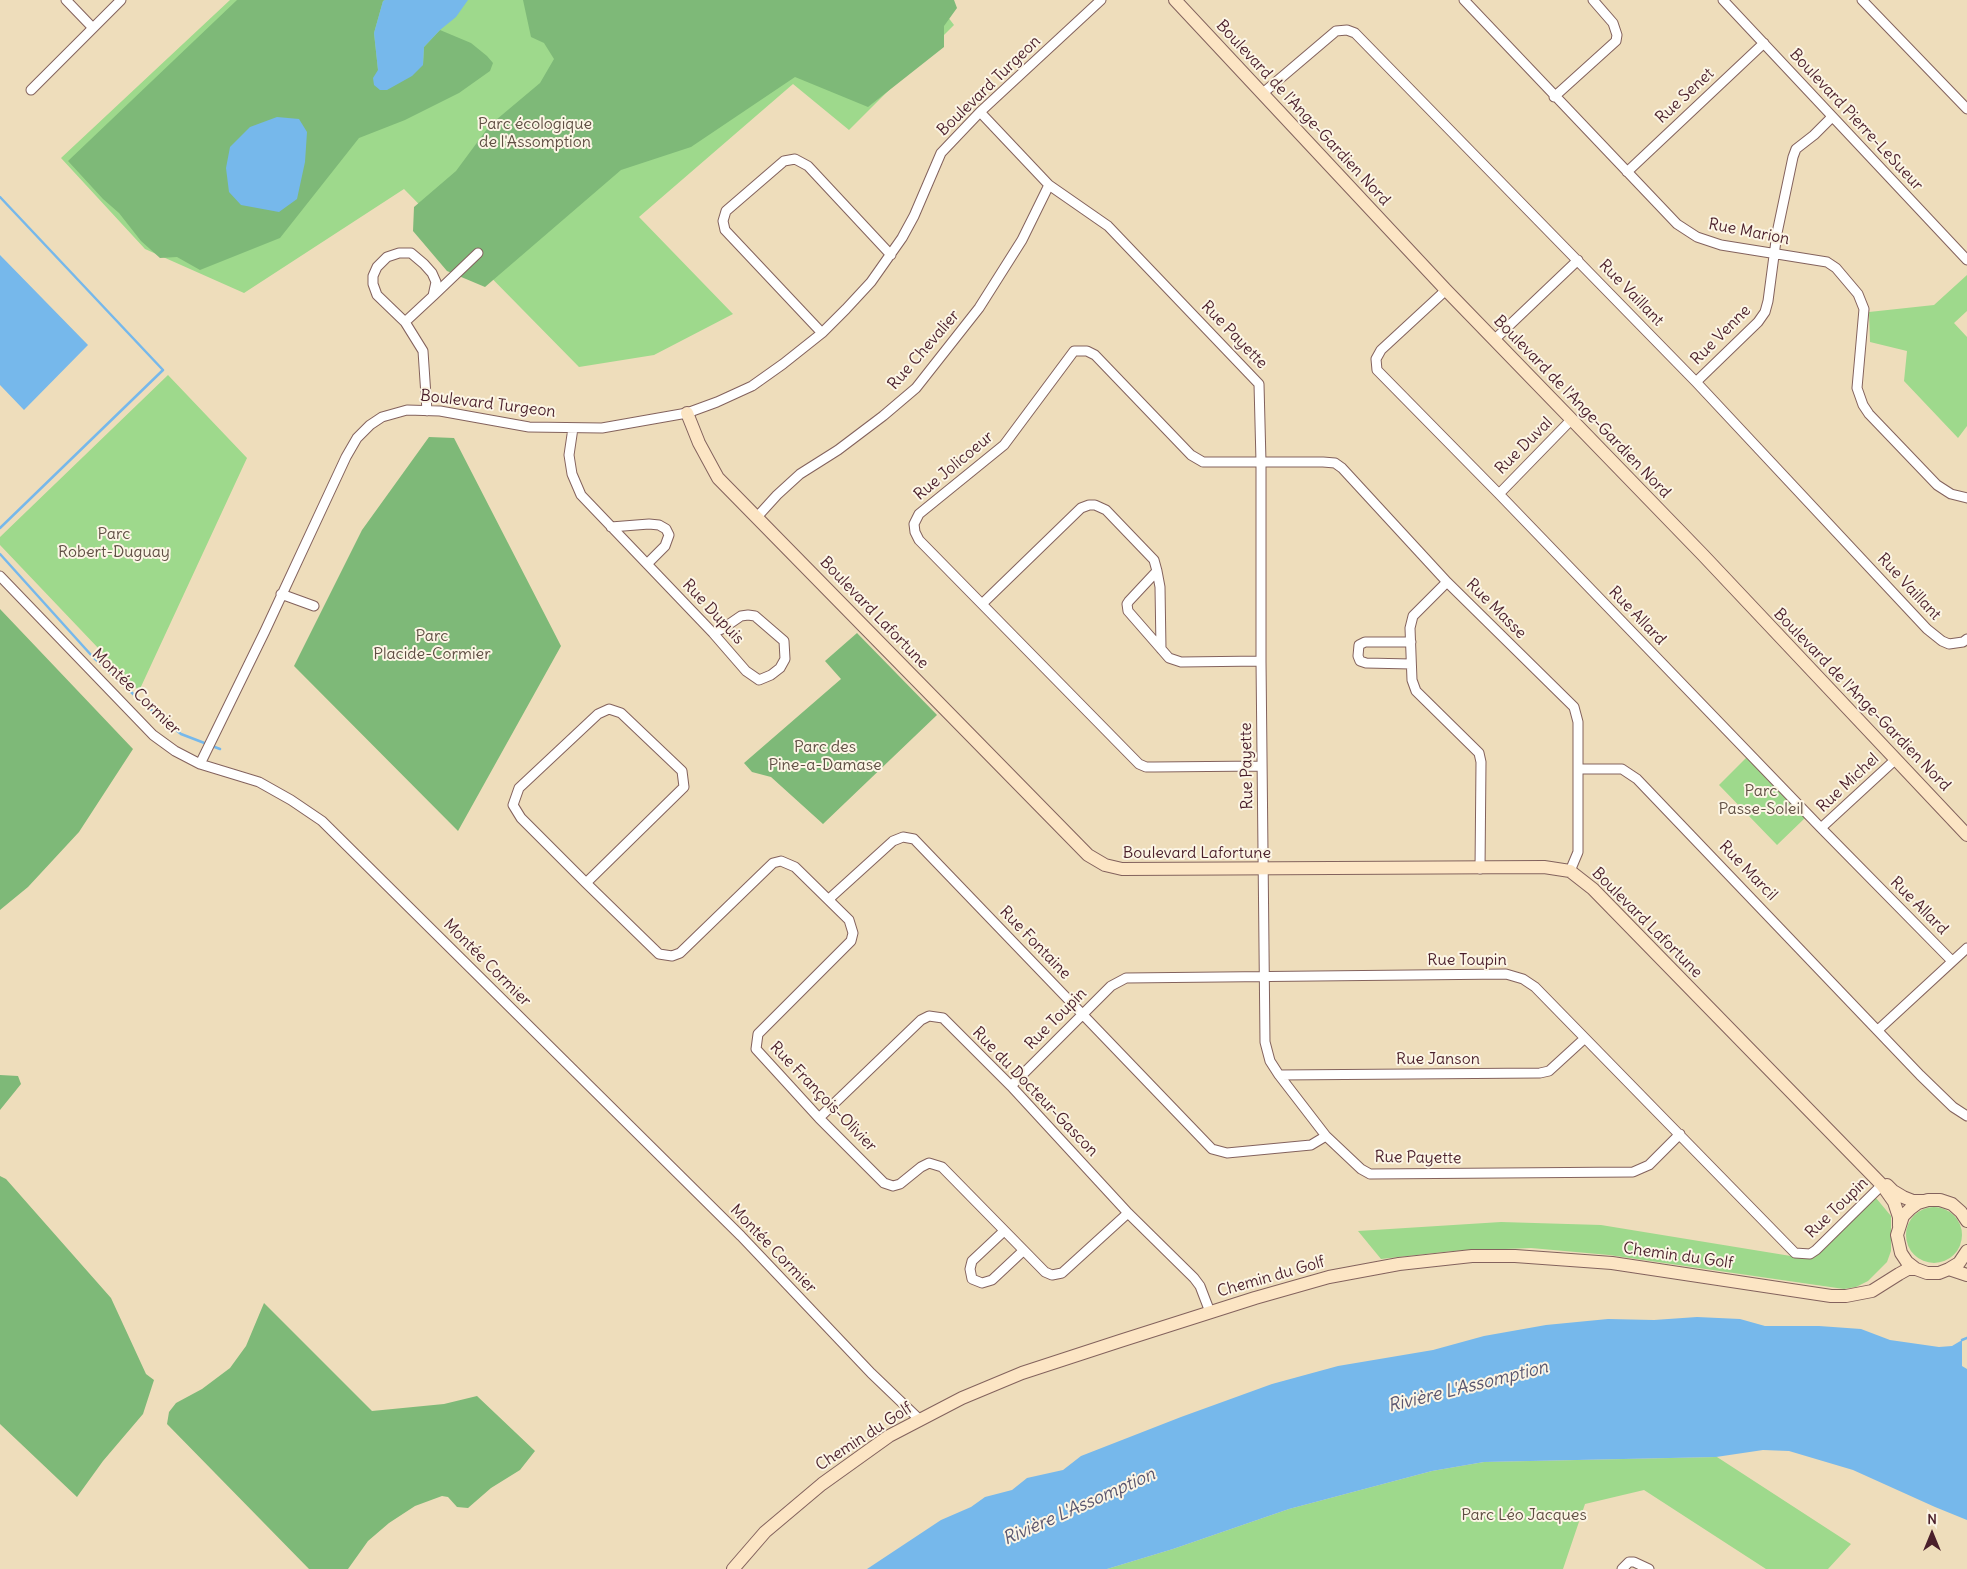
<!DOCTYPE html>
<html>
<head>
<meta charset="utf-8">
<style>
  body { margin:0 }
  #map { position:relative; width:1967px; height:1569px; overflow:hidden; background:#edb; font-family:Delius,sans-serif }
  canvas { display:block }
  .north { position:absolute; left:1907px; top:1509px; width:50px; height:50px; -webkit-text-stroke:4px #fcf5e5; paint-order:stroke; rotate:0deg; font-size:14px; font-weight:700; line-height:20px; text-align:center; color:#4a1f2b }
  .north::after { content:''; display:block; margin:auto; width:18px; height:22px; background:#4a1f2b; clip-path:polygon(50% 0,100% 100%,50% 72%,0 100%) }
</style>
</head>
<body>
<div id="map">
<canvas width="1967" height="1569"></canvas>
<div class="north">N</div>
</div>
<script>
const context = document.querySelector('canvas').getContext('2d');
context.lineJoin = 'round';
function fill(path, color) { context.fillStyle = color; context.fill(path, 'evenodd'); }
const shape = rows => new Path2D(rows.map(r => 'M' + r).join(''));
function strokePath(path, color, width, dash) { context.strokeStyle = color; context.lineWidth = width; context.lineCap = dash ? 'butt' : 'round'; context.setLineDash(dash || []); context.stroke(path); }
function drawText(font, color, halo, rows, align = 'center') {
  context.font = font + ' Delius,sans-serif'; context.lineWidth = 4; context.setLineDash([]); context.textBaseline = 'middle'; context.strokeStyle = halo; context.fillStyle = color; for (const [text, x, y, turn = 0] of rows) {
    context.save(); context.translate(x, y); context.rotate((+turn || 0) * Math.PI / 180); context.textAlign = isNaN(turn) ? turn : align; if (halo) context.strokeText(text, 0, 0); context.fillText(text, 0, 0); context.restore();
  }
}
const green = shape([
  [230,0,935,0,954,25,849,130,793,84,639,217,733,314,654,355,579,367,404,189,244,293,145,249,61,158],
  [1967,275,1967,311,1954,323,1967,337,1967,426,1958,438,1904,381,1907,351,1870,342,1869,312,1934,305],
  [168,375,247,458,139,691,0,545,0,537],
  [1747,757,1805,818,1777,845,1719,785],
  [1876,1198,1891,1216,1891,1251,1887,1262,1868,1281,1856,1287,1844,1289,1609,1255,1531,1248,1453,1251,1381,1259,1358,1231,1501,1222,1601,1225,1803,1258,1815,1255],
  '1906 1235a28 28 0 1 1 56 0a28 28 0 1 1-56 0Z',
  [1717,1457,1851,1544,1828,1569,1766,1569,1644,1490,1585,1504,1563,1569,1107,1569,1173,1549,1289,1509,1432,1471,1484,1462]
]);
const forest = shape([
  [237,0,385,0,383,1,374,33,378,70,423,65,424,47,440,30,471,43,487,56,493,63,490,71,459,93,405,120,359,138,280,238,200,270,177,257,160,258,141,241,119,213,103,199,68,161],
  [523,0,954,0,957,8,944,26,944,47,868,107,795,77,691,147,621,170,485,287,447,271,413,231,414,207,456,171,490,125,540,83,554,59,544,43,531,37],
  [429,437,454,438,561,646,458,831,294,666,362,530],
  [0,609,133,749,79,832,28,887,0,910],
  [857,633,937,715,823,824,771,777,752,772,744,763,841,679,825,661],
  [0,1075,18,1076,21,1084,0,1110],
  [0,1176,6,1179,111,1298,146,1374,154,1380,143,1414,103,1461,77,1497,0,1424],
  [264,1303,372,1411,444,1404,477,1396,535,1451,520,1470,491,1488,468,1508,457,1507,448,1497,442,1496,415,1506,389,1523,368,1541,348,1569,309,1569,167,1424,169,1412,176,1403,202,1389,230,1368,246,1346]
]);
const water = shape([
  [385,0,468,0,456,17,440,30,424,47,423,65,412,76,387,90,380,90,374,85,373,78,378,70,374,33,383,1],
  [277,117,299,119,307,132,305,162,297,199,279,212,241,205,229,192,226,168,230,147,250,127],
  [0,255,88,345,24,410,0,385],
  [1697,1317,1740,1319,1765,1326,1819,1326,1861,1329,1890,1340,1939,1347,1952,1346,1962,1340,1962,1366,1967,1369,1967,1520,1935,1507,1853,1470,1789,1451,1763,1450,1716,1457,1484,1462,1432,1471,1289,1509,1173,1549,1107,1569,867,1569,941,1520,971,1507,985,1497,1012,1490,1027,1478,1063,1470,1081,1456,1181,1417,1272,1384,1338,1366,1433,1350,1484,1336,1546,1325,1608,1319,1654,1320]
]);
const stream = shape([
  [0,197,163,370,0,528],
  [0,554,92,656,144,704,181,734,207,744],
  [212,746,220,749],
  [1962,1340,1967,1338]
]);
const street = shape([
  [66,0,92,27],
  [1464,0,1677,224,1697,237,1721,245,1827,262,1836,268,1858,294,1864,309,1857,388,1863,405,1869,414,1937,485,1951,494,1967,498],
  [1723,0,1967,260],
  [1862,0,1967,109],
  [31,90,121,0],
  [1263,93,1336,31,1347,30,1355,33,1696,382,1927,629,1942,641,1949,644,1963,642,1967,639],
  [1554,97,1616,41,1617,35,1613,23,1593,0],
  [980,112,1049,185,1108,226,1259,384,1261,462,1261,661,1265,1042,1270,1061,1279,1075,1326,1136,1361,1169,1370,1174,1633,1172,1649,1165,1680,1134],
  [1627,172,1764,43],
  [1446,290,1381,350,1376,359,1377,370,1499,494,1821,828,1952,961],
  [433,296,478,253],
  [405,322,433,296,436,282,432,273,424,264,411,253,399,253,387,257,377,267,373,276,373,284,377,295,405,322,423,351,427,411],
  [822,333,725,230,723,221,726,211,784,161,795,159,808,166,891,255],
  [1495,339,1578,260],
  [1696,382,1758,322,1765,312,1768,301,1777,233,1793,157,1796,149,1814,135,1832,117],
  [573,428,569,455,572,474,581,495,713,633,746,671,759,680,771,675,780,668,785,659,784,641,755,616,748,615,741,616,722,629,713,633],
  [1499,494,1571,420],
  [757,517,777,495,800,474,838,450,883,416,916,388,979,308,1022,240,1049,185],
  [611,527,649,524,659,525,666,529,669,535,665,546,647,564],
  [1157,571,1160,587,1161,649],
  [0,576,153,735,175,751,200,764,259,782,291,800,322,821,741,1236,871,1373,919,1419],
  [1447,582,1413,616,1410,628,1412,680,1416,691,1479,753,1481,762,1480,869],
  [281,594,314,606],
  [982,604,1081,508,1089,505,1095,505,1106,510,1154,560,1157,571,1129,601,1127,604,1128,611,1169,658,1181,662,1261,661],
  [1411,642,1365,642,1359,645,1358,656,1360,661,1366,663,1411,664],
  [200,764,265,631,346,457,357,438,370,425,382,417,407,410,440,411,529,427,602,428,687,413,717,402,752,386,783,364,822,333,846,309,871,282,902,238,914,216,941,153,980,112,1101,0],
  [1262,766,1154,767,1146,767,1139,764,919,540,915,532,914,524,919,514,1004,445,1074,351,1087,351,1095,355,1191,455,1203,462,1323,462,1335,463,1342,468,1447,582,1574,707,1578,722,1578,852,1570,871],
  [1579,769,1622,769,1637,779,1920,1075,1953,1107,1967,1116],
  [1821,828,1896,759],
  [586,883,684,787,682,771,621,713,609,709,598,714,519,788,513,805,521,818,586,883,659,954,672,956,680,953,773,863,781,861,795,867,849,920,853,933,851,941,758,1034,756,1049,819,1118,884,1183,893,1186,900,1184,921,1167,929,1163,942,1167,1045,1272,1052,1275,1062,1273,1128,1213],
  [829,899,893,841,903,837,914,839,1212,1149,1227,1153,1311,1145,1326,1136],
  [1878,1030,1967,948],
  [1279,1075,1540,1073,1549,1071,1584,1039],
  [1011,1086,1111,986,1126,978,1506,974,1523,979,1535,987,1795,1253,1810,1254,1816,1250,1882,1185],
  [819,1118,921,1020,929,1016,943,1018,1011,1086,1128,1213,1194,1278,1200,1286,1210,1312],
  [1004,1231,972,1261,970,1269,972,1279,982,1283,992,1280,1023,1251],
  [1622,1569,1629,1562,1634,1562,1649,1569]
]);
const secondary = shape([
  [1175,0,1446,290,1703,555,1967,835],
  [687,413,699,443,718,478,1088,855,1105,865,1122,869,1544,867,1570,871,1593,889,1882,1185,1894,1202,1899,1217,1899,1226],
  [1887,1185,1893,1191,1903,1197,1913,1201,1924,1201],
  [1967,1221,1961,1212,1952,1204,1940,1200,1928,1200,1918,1203,1910,1209,1903,1216,1897,1235,1901,1253,1907,1262,1916,1269,1927,1273,1939,1273,1949,1269,1959,1263,1967,1251],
  [1949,1269,1967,1275],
  [733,1569,765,1532,822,1484,889,1436,962,1398,1022,1373,1120,1341,1255,1298,1329,1277,1399,1264,1472,1256,1515,1256,1612,1263,1831,1296,1846,1296,1872,1291,1899,1274,1908,1269,1916,1269]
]);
const streetNames = [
  ["Boulevard Turgeon",989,86,-44],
  ["Rue Senet",1685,96,-43],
  ["Boulevard de l'Ange-Gardien Nord",1303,113,47],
  ["Boulevard Pierre-LeSueur",1856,120,47],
  ["Rue Marion",1749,232,11],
  ["Rue Vaillant",1631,293,46],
  ["Rue Payette",1234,335,46],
  ["Rue Venne",1721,335,-45],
  ["Rue Chevalier",924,350,-49],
  ["Boulevard Turgeon",488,404,7],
  ["Boulevard de l'Ange-Gardien Nord",1582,407,46],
  ["Rue Duval",1524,446,-45],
  ["Rue Jolicoeur",954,466,-40],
  ["Rue Vaillant",1909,587,47],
  ["Rue Masse",1496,609,45],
  ["Rue Dupuis",713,612,47],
  ["Boulevard Lafortune",874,613,46],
  ["Rue Allard",1637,616,46],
  ["Montée Cormier",136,692,44],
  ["Boulevard de l'Ange-Gardien Nord",1862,700,46],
  ["Rue Payette",1247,766,-91],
  ["Rue Michel",1848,783,-43],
  ["Boulevard Lafortune",1197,853],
  ["Rue Marcil",1748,871,46],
  ["Rue Allard",1919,906,45],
  ["Boulevard Lafortune",1647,923,45],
  ["Rue Fontaine",1035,943,46],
  ["Rue Toupin",1467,960],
  ["Montée Cormier",487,963,45],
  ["Rue Toupin",1056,1019,-45],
  ["Rue Janson",1438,1059],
  ["Rue du Docteur-Gascon",1035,1092,46],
  ["Rue François-Olivier",823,1097,46],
  ["Rue Payette",1418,1158,1],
  ["Rue Toupin",1837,1208,-44],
  ["Montée Cormier",773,1249,46],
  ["Chemin du Golf",1678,1256,8],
  ["Chemin du Golf",1271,1277,-16],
  ["Chemin du Golf",864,1437,-33]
];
const parkNames = [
  ["Parc écologique",535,124],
  ["de l'Assomption",535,142],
  ["Parc",114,534],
  ["Robert-Duguay",114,552],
  ["Parc",432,636],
  ["Placide-Cormier",432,654],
  ["Parc des",825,747],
  ["Pine-a-Damase",825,765],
  ["Parc",1761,791],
  ["Passe-Soleil",1761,809],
  ["Parc Léo Jacques",1524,1515]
];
const waterNames = [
  ["Rivière L'Assomption",1468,1387,-14],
  ["Rivière L'Assomption",1079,1507,-24]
];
fill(green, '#9ed98c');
fill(forest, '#7eb978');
fill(water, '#76b8eb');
strokePath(stream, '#76b8eb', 2.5);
strokePath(street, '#83625d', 11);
strokePath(secondary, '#83625d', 14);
strokePath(street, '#fff', 9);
strokePath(secondary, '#fce5c4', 12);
drawText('16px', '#4a1f2b', '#fcf5e5', streetNames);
drawText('16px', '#5f4e43', '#fcf5e5', parkNames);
drawText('italic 18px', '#59556e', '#fcf5e5', waterNames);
</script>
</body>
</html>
